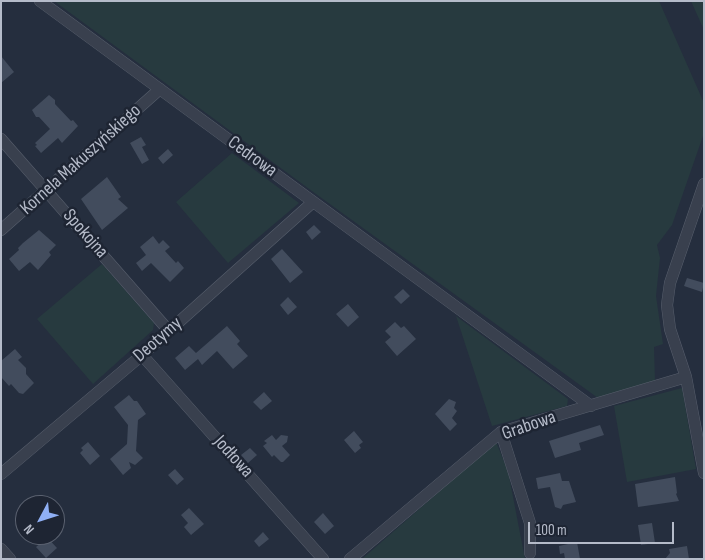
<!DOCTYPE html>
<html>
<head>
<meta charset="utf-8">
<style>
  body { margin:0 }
  #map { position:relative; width:705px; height:560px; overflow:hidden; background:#252e3e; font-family:"Sofia Sans Condensed",sans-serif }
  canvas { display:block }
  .frame { position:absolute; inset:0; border:2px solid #b5bbc9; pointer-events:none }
  .north { position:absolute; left:15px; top:495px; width:50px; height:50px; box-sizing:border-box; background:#1e2533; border:1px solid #5a616f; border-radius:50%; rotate:230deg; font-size:14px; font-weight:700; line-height:20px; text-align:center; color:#b5bbc9 }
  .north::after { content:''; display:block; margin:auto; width:18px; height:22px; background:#8faff4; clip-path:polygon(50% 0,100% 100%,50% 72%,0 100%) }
  .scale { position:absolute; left:528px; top:522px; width:146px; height:22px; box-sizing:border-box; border:2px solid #b5bbc9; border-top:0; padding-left:6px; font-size:15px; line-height:18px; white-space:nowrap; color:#b5bbc9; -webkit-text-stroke:4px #1e2533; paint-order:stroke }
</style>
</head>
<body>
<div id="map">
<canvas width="705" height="560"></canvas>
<div class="frame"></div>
<div class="north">N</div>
<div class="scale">100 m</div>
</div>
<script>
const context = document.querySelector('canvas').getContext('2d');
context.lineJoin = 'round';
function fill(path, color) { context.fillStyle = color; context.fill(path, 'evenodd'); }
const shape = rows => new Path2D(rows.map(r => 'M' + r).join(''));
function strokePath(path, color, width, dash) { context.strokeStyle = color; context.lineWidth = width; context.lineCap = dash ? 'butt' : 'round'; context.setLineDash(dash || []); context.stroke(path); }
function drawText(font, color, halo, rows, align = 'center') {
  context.font = font + ' "Sofia Sans Condensed",sans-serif'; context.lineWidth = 5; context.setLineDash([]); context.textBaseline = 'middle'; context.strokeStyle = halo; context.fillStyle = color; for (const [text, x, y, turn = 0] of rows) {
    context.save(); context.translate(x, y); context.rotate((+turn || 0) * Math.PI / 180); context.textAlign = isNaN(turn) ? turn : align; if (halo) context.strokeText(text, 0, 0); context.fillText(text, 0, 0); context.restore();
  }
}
const green = shape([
  [54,1,659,1,704,103,704,133,672,225,657,245,660,258,656,296,663,344,654,347,655,381,598,398,316,194],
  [691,1,704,1,704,30],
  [232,153,299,203,228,263,176,202],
  [102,264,154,323,153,330,93,384,37,319],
  [456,316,568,399,567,406,492,426],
  [682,388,696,469,627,482,614,406],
  [496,442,508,471,525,559,362,559]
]);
const building = shape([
  [1,56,14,72,1,83],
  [49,95,55,100,55,104,71,121,73,120,78,126,62,143,58,138,41,153,35,146,37,145,35,143,50,129,39,117,36,117,32,110],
  [141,137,146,145,142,147,149,160,142,164,130,143],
  [168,149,173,155,163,164,158,158],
  [107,177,121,197,118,199,128,208,102,230,81,199],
  [314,225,321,232,312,240,306,232],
  [39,230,56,245,49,252,51,255,38,270,30,262,19,271,9,259,19,250,18,248,23,243],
  [153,236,159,244,163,240,170,247,165,251,176,263,178,261,184,268,170,282,151,263,142,271,136,263,146,255,140,247],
  [282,249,303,272,290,283,271,259],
  [687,278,704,283,702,292,684,286],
  [403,289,410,296,401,304,394,297],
  [288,297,297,307,288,315,280,305],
  [348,304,359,317,348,327,336,314],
  [395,322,401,328,404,326,416,339,397,356,385,342,391,337,385,331],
  [227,326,240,341,237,344,248,356,233,369,217,351,202,365,198,359,185,370,175,358,189,346,196,353],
  [15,349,22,357,18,360,26,368,26,374,34,383,23,394,19,393,11,384,9,386,1,377,1,361],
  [264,392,272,401,261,410,253,402],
  [129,395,134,401,137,401,146,414,138,420,136,451,143,458,135,465,129,462,131,468,123,475,110,459,127,444,128,425,114,407],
  [449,399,456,402,454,408,457,411,452,418,457,424,450,431,435,414],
  [600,425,604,435,579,443,581,450,555,458,549,441],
  [354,431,363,442,359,445,361,448,355,453,344,440],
  [272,435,276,440,281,435,288,436,287,442,282,446,290,455,283,462,281,462,274,455,272,457,263,446,267,443,264,441],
  [88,442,100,456,90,465,80,453,83,450,81,448],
  [250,448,257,455,248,463,241,455],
  [175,469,184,479,177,485,168,475],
  [560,473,562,481,569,481,576,502,563,505,561,509,555,507,550,487,538,489,536,478],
  [675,477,677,493,676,494,679,501,638,507,635,484],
  [189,508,204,524,191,535,184,527,188,523,181,515],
  [323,513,334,526,325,534,314,522],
  [652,523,655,543,641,545,638,525],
  [263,532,269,539,259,547,254,541],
  [34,535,45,535,57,548,46,558,36,547,41,543],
  [577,542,580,559,565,559,564,553,560,554,559,546],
  [687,546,689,559,665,559,670,553,669,549]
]);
const street = shape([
  [40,1,591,406],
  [1,139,169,331],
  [704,184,670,283,667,305,670,329,686,377,704,473],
  [1,230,160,89],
  [142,355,323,559],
  [501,432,530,523,530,553],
  [1,474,142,355,313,202],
  [1,549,10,559],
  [350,559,501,432,686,377]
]);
const streetNames = [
  ["Cedrowa",252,157,36],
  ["Kornela Makuszyńskiego",81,160,-42],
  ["Spokojna",85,234,49],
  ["Deotymy",158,340,-41],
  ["Grabowa",529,426,-19],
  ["Jodłowa",233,457,48]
];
fill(green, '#273a3f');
fill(building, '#424c5d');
strokePath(street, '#575e6c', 12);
strokePath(street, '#39404e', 11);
drawText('19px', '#b5bbc9', '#1e2533', streetNames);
</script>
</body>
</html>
